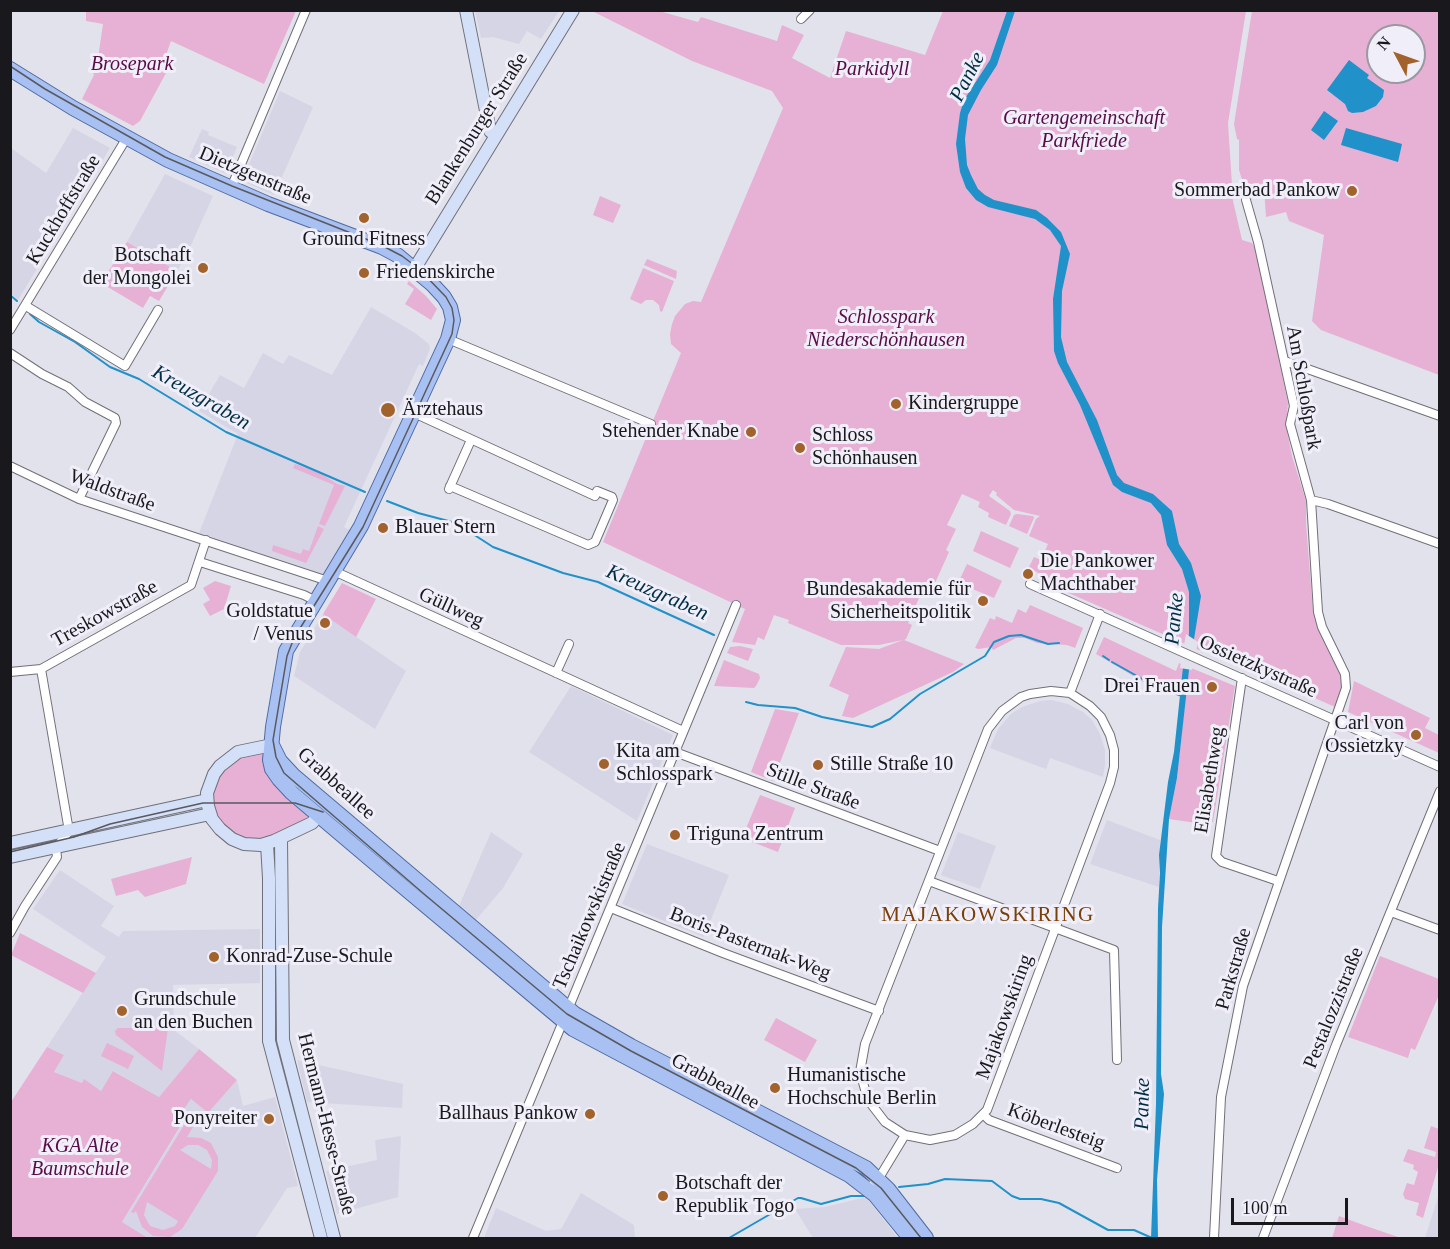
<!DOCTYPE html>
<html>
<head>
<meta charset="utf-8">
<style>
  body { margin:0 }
  #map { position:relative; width:1450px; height:1249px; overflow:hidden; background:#e2e2ec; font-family:Georgia,serif }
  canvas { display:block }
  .frame { position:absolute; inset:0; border:12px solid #19181c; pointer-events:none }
  .north { position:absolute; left:1366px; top:24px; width:60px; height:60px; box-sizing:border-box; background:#f0eff9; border:2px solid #9a99a1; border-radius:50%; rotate:311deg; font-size:16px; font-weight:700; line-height:24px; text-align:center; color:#19181c }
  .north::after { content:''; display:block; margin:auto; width:21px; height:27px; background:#a2622c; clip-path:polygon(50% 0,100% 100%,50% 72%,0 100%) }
  .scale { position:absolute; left:1231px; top:1198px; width:117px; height:27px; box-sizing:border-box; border:3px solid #19181c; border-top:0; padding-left:8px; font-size:18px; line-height:21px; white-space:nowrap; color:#19181c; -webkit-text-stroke:4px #f0eff9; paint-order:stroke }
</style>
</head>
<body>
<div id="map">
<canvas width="1450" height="1249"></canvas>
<div class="frame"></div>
<div class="north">N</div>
<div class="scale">100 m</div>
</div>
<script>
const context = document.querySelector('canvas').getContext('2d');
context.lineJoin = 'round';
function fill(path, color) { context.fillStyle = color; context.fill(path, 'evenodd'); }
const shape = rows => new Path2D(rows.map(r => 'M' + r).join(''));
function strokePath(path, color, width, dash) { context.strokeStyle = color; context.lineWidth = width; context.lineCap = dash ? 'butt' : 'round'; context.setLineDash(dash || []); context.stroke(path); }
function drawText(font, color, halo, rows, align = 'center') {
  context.font = font + ' Georgia,serif'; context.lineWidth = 6; context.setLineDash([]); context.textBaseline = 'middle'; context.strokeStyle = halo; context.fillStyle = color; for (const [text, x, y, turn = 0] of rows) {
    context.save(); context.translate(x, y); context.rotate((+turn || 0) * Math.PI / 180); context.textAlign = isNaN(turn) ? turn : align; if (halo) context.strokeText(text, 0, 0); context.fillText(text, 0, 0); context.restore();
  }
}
const built = shape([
  [475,11,475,10,559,11,541,39,527,31,519,44,493,37,481,38],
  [280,91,313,107,274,195,242,181],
  [73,128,110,148,18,300,11,293,11,148,46,173],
  [202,129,209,132,208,135,237,147,226,174,189,157],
  [165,174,213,196,188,252,177,271,127,242],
  [371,307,415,333,429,344,430,349,423,366,419,364,344,527,351,531,325,572,322,574,199,533,238,434,199,411,220,375,244,388,263,353,283,364,289,355,332,375],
  [323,614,406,671,375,729,294,676,300,652],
  [571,686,673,735,637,821,529,752],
  [1040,701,1051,700,1068,704,1083,712,1092,720,1100,734,1105,750,1105,765,1103,777,1050,758,1046,769,990,748,998,729,1011,714,1022,707],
  [1107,820,1160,840,1159,887,1090,864],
  [491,832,523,854,503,888,475,921,459,906],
  [958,832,996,846,980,889,941,875],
  [647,844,729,875,704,937,622,904],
  [60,870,114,906,101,926,119,937,123,931,260,929,260,983,173,985,174,1030,199,1049,159,1097,114,1071,101,1091,84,1080,82,1083,54,1072,64,1055,47,1047,106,957,33,909],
  [297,1060,403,1084,402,1108,307,1102],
  [237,1080,243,1106,275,1097,298,1186,287,1188,255,1238,148,1238,122,1222,181,1126,176,1119,191,1099,208,1113],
  [401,1136,398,1197,337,1214,326,1171,377,1160,375,1140],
  [581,1193,634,1225,635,1238,484,1238,496,1208,546,1231,561,1229],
  [1439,1194,1439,1238,1425,1238],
  [866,1197,898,1238,813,1238,795,1209,825,1207]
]);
const green = shape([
  [86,11,86,10,296,11,264,84,171,41,166,55,166,73,140,121,133,126,82,99,94,75,93,73,97,65,103,24,86,21],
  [592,11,659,11,698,22,701,17,777,41,782,25,804,35,792,58,830,78,846,31,925,55,943,11,1246,11,1228,123,1233,201,1242,240,1252,243,1256,250,1288,403,1286,426,1292,456,1306,501,1306,524,1313,611,1341,677,1341,690,1335,707,1209,651,1199,650,1039,580,1041,575,1029,567,1034,557,1041,560,1048,544,1029,536,1036,519,1040,516,1014,510,996,495,997,493,993,490,989,496,1010,511,1011,514,1006,525,988,517,989,513,978,507,980,502,962,494,947,525,956,529,946,550,949,552,931,592,923,589,908,623,912,625,906,639,904,640,964,664,953,672,853,718,842,716,849,695,829,686,846,647,879,649,903,640,879,645,841,645,788,623,789,620,774,615,764,640,758,637,755,645,732,642,745,609,603,542,681,353,671,344,670,334,672,324,675,316,685,304,693,301,701,302,783,108,772,91,692,61],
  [1252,11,1439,11,1439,375,1321,330,1312,321,1324,235,1289,221,1286,212,1266,217,1264,188,1245,189,1239,170,1239,140,1237,139,1234,124],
  [1378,36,1414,36,1414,72,1378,72],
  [600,196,621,205,613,223,593,215],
  [127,242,177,271,159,301,150,296,143,308,101,283],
  [647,259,677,271,676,279,644,265],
  [643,268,674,281,662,312,660,311,659,305,653,300,646,300,641,304,630,299],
  [409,281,426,296,437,309,431,320,405,304,414,289,407,284],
  [295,464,320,473,337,484,345,486,325,526,319,524,334,485,293,468],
  [1017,514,1033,516,1034,518,1027,534,1009,526,1014,515],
  [318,526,324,529,306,563,272,551,273,545,301,554,303,549,309,551],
  [981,531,1019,548,1010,568,973,551],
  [967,564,1002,581,994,598,958,583],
  [215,581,231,586,224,609,210,616,203,604,210,600,203,588],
  [342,583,376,599,356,637,323,614],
  [1030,605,1083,628,1075,648,1067,645,1037,643,1025,638,1016,638,993,650,991,647,979,649,975,648,990,618,995,620,996,616,1012,623,1018,609,1026,613],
  [1104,637,1176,671,1179,663,1235,686,1213,822,1211,822,1210,825,1169,819,1177,778,1185,702,1179,696,1152,687,1096,654],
  [740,646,753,649,748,661,727,653,730,647],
  [724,660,759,674,760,678,756,686,754,688,714,686],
  [1354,681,1430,718,1425,728,1439,735,1439,753,1348,712],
  [775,709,799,713,773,781,751,772],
  [251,752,264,752,310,815,302,822,260,840,247,840,230,832,216,816,212,797,216,780,225,765],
  [760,795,795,808,778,852,742,838],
  [192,857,186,884,145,897,138,890,116,896,111,879],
  [20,933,96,973,83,993,11,955],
  [1380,956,1439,979,1439,995,1415,1050,1411,1048,1408,1058,1348,1037],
  [776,1018,817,1040,805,1062,764,1040],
  [118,1028,168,1028,162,1071,116,1035,115,1031],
  [107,1043,134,1056,128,1069,101,1056],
  [47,1047,64,1055,54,1072,82,1083,84,1079,101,1091,113,1071,159,1097,199,1049,237,1080,208,1113,191,1099,177,1119,181,1125,122,1222,148,1238,11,1238,11,1102],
  [189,1117,196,1122,187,1137,201,1138,211,1143,218,1157,218,1171,182,1229,170,1237,153,1236,142,1227,136,1211,134,1213,131,1212],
  [188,1145,198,1145,207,1150,212,1160,211,1169,180,1150],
  [147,1202,178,1221,175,1226,163,1230,150,1226,144,1215],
  [1431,1126,1439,1129,1439,1164,1423,1218,1416,1215,1419,1203,1405,1199,1403,1194,1407,1183,1414,1185,1418,1172,1413,1169,1414,1165,1403,1161,1408,1149,1435,1157,1436,1152,1424,1148],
  [1339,1216,1366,1226,1401,1238,1332,1238]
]);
const water = shape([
  [1007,11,1015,11,997,65,981,90,968,115,965,139,967,165,971,175,978,189,985,195,994,200,1036,210,1047,218,1061,232,1070,254,1062,291,1061,337,1067,362,1097,420,1117,475,1124,483,1153,494,1172,511,1179,544,1191,563,1201,596,1189,670,1177,778,1169,819,1162,927,1161,1074,1164,1094,1157,1180,1158,1238,1151,1238,1156,1104,1158,908,1160,873,1159,855,1168,782,1174,752,1183,667,1189,634,1189,592,1182,569,1167,545,1161,515,1151,503,1122,492,1113,485,1080,405,1058,363,1054,351,1053,299,1061,246,1050,230,1035,219,988,207,976,200,966,188,960,172,956,144,960,113,964,100,990,60],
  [1349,60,1369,75,1367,78,1384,90,1383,97,1376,106,1363,112,1352,113,1348,111,1345,104,1327,90],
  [1324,111,1338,121,1324,140,1311,130],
  [1346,128,1402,144,1398,162,1341,145]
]);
const pier = shape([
  [1186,634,1198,642,1192,670,1180,668]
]);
const stream = shape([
  [10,295,17,301],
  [30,314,39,322,75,342,110,367,139,379,226,432,365,492],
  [387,501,418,513,456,523,493,547,563,573,598,582,714,635],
  [1103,656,1109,660],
  [1112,662,1153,685,1182,696],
  [746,702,758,705,795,708,822,717,872,727,890,719,920,694,985,656,994,642,1009,636,1021,635,1048,644,1059,643],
  [899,1187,928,1184,945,1179,992,1181,1012,1196,1020,1199,1041,1199,1059,1203,1108,1230,1134,1230,1152,1238],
  [729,1238,798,1198,801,1198,821,1204,851,1196,865,1196]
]);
const street = shape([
  [801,19,810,10],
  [231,188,306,10],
  [26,306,125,366,158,310],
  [10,330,126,139],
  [448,339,651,424],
  [10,353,42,374,68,387,85,402,115,418,116,423,79,499],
  [1285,361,1440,416],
  [414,413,595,496,597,491,612,497,613,500,595,542,588,545,450,486],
  [10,466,79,499,328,581],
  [449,489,471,440],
  [1311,500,1328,504,1440,544],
  [200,562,304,595,316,601],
  [334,571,683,731],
  [1030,584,1440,767],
  [10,672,41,669,191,585,206,540],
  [556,673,569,644],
  [1242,678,1216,856,1222,862,1278,881],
  [1051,691,1070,693,1090,706,1101,717,1110,735,1114,750,1114,767,1110,783,987,1110,973,1124,955,1135,930,1140,905,1135,885,1122,868,1100,860,1072,865,1044,988,729,1002,711,1021,697,1030,694,1051,691],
  [1070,693,1100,614],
  [675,752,940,851],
  [929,881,1114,950,1117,1060],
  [611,908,723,953,879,1011],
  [1391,912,1440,930],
  [10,933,25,906,57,857,56,848,69,831,41,669],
  [984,1115,989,1120,1117,1168],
  [869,1189,882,1173,905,1135],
  [473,1238,736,605],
  [1214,1238,1221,1097,1243,986,1346,688,1345,674,1322,627,1318,612,1311,500,1290,424,1294,406,1258,242,1246,200],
  [1263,1238,1336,1045,1440,791]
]);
const secondary = shape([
  [466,10,490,131,496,136],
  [415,268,573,10],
  [272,745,238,752,220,766,214,774,207,793,208,806,212,819,220,829,232,839,244,844,261,845,274,841,312,823,319,815],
  [281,838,283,1040,334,1238],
  [10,843,207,800],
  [267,844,269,878,269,1041,321,1238],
  [10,857,210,814]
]);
const primary = shape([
  [10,69,73,108,168,160,268,204,382,247,397,255,432,284,444,297,450,307,453,320,448,339,361,526,286,651,273,727,270,760,272,769,279,779,292,793,383,870,573,1029,849,1175,875,1195,910,1238],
  [272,745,280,761,293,775,575,1014,631,1046,866,1168,888,1189,926,1238]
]);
const tram = shape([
  [10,66,45,89,165,157,232,186,381,245,402,256,418,268,446,297,452,308,454,320,452,334,363,527,294,638,287,656,273,740,276,757,284,773,424,894,567,1014,631,1051,856,1168,881,1188,921,1238],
  [10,852,74,837,110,824,203,803,295,803,323,812]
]);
const markers = [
  [1352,191,6,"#a2622c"],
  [364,218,6,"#a2622c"],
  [203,268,6,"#a2622c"],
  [364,273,6,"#a2622c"],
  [896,404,6,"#a2622c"],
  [388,410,8,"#a2622c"],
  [751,432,6,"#a2622c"],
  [800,448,6,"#a2622c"],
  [383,528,6,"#a2622c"],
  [1028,574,6,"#a2622c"],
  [983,601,6,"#a2622c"],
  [325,623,6,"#a2622c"],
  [1212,687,6,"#a2622c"],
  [1416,735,6,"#a2622c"],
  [604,764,6,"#a2622c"],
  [818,765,6,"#a2622c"],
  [675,835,6,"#a2622c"],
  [214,957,6,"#a2622c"],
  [122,1011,6,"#a2622c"],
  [775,1088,6,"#a2622c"],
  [590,1114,6,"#a2622c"],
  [269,1119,6,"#a2622c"],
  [663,1196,6,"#a2622c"]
];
const parkNames = [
  ["Brosepark",132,65],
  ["Parkidyll",872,70],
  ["Gartengemeinschaft",1084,119],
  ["Parkfriede",1084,142],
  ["Schlosspark",886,318],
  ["Niederschönhausen",886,341],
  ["KGA Alte",80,1147],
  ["Baumschule",80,1170]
];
const streetNames = [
  ["Blankenburger Straße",477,129,-58],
  ["Dietzgenstraße",255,176,23],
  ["Kuckhoffstraße",64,210,-59],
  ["Am Schloßpark",1303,388,80],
  ["Waldstraße",112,491,20],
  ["Güllweg",451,608,25],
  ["Treskowstraße",105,614,-29],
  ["Ossietzkystraße",1258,667,24],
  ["Elisabethweg",1210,780,-81],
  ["Grabbeallee",336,784,42],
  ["Stille Straße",813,787,21],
  ["Tschaikowskistraße",590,916,-67],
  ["Boris-Pasternak-Weg",750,944,21],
  ["Parkstraße",1234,969,-74],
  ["Pestalozzistraße",1334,1008,-68],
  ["Majakowskiring",1005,1017,-70],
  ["Grabbeallee",715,1082,28],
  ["Hermann-Hesse-Straße",326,1124,76],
  ["Köberlesteig",1056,1127,20]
];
const poiNames = [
  ["Sommerbad Pankow",1340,191,"right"],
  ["Ground Fitness",364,240,"center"],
  ["Botschaft",191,256,"right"],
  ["der Mongolei",191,279,"right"],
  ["Friedenskirche",376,273],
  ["Kindergruppe",908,404],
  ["Ärztehaus",402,410],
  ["Stehender Knabe",739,432,"right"],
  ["Schloss",812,436],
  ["Schönhausen",812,459],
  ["Blauer Stern",395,528],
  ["Die Pankower",1040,562],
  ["Machthaber",1040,585],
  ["Bundesakademie für",971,590,"right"],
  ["Sicherheitspolitik",971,613,"right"],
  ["Goldstatue",313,612,"right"],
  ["/ Venus",313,635,"right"],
  ["Drei Frauen",1200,687,"right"],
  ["Carl von",1404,724,"right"],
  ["Ossietzky",1404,747,"right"],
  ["Kita am",616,752],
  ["Schlosspark",616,775],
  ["Stille Straße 10",830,765],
  ["Triguna Zentrum",687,835],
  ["Konrad-Zuse-Schule",226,957],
  ["Grundschule",134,1000],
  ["an den Buchen",134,1023],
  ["Humanistische",787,1076],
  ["Hochschule Berlin",787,1099],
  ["Ballhaus Pankow",578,1114,"right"],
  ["Ponyreiter",257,1119,"right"],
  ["Botschaft der",675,1184],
  ["Republik Togo",675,1207]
];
const waterNames = [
  ["Panke",968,77,-63],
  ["Kreuzgraben",201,398,30],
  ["Kreuzgraben",657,593,24],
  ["Panke",1175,619,-85],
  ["Panke",1143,1104,-89]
];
const neighbourhoodNames = [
  ["MAJAKOWSKIRING",988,915]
];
fill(built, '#d6d5e6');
fill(green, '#e6b1d4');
fill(water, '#2091c9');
fill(pier, '#e2e2ec');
strokePath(stream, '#2091c9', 2);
strokePath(street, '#717079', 10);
strokePath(secondary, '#717079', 14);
strokePath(primary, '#506ba1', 16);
strokePath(street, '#fff', 8);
strokePath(secondary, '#d4e0f8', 12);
strokePath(primary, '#a8c1f2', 14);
strokePath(tram, '#59595f', 1.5);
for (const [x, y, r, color] of markers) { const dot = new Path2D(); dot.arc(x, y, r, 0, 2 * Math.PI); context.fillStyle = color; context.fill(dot); strokePath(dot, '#f0eff9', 2); }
drawText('italic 20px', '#580b46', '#f0eff9', parkNames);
drawText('20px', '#19181c', '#f0eff9', streetNames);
drawText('20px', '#19181c', '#f0eff9', poiNames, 'left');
drawText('italic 21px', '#002e45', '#f0eff9', waterNames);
context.letterSpacing = '1.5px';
drawText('21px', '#794009', '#f0eff9', neighbourhoodNames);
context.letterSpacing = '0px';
</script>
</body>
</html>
